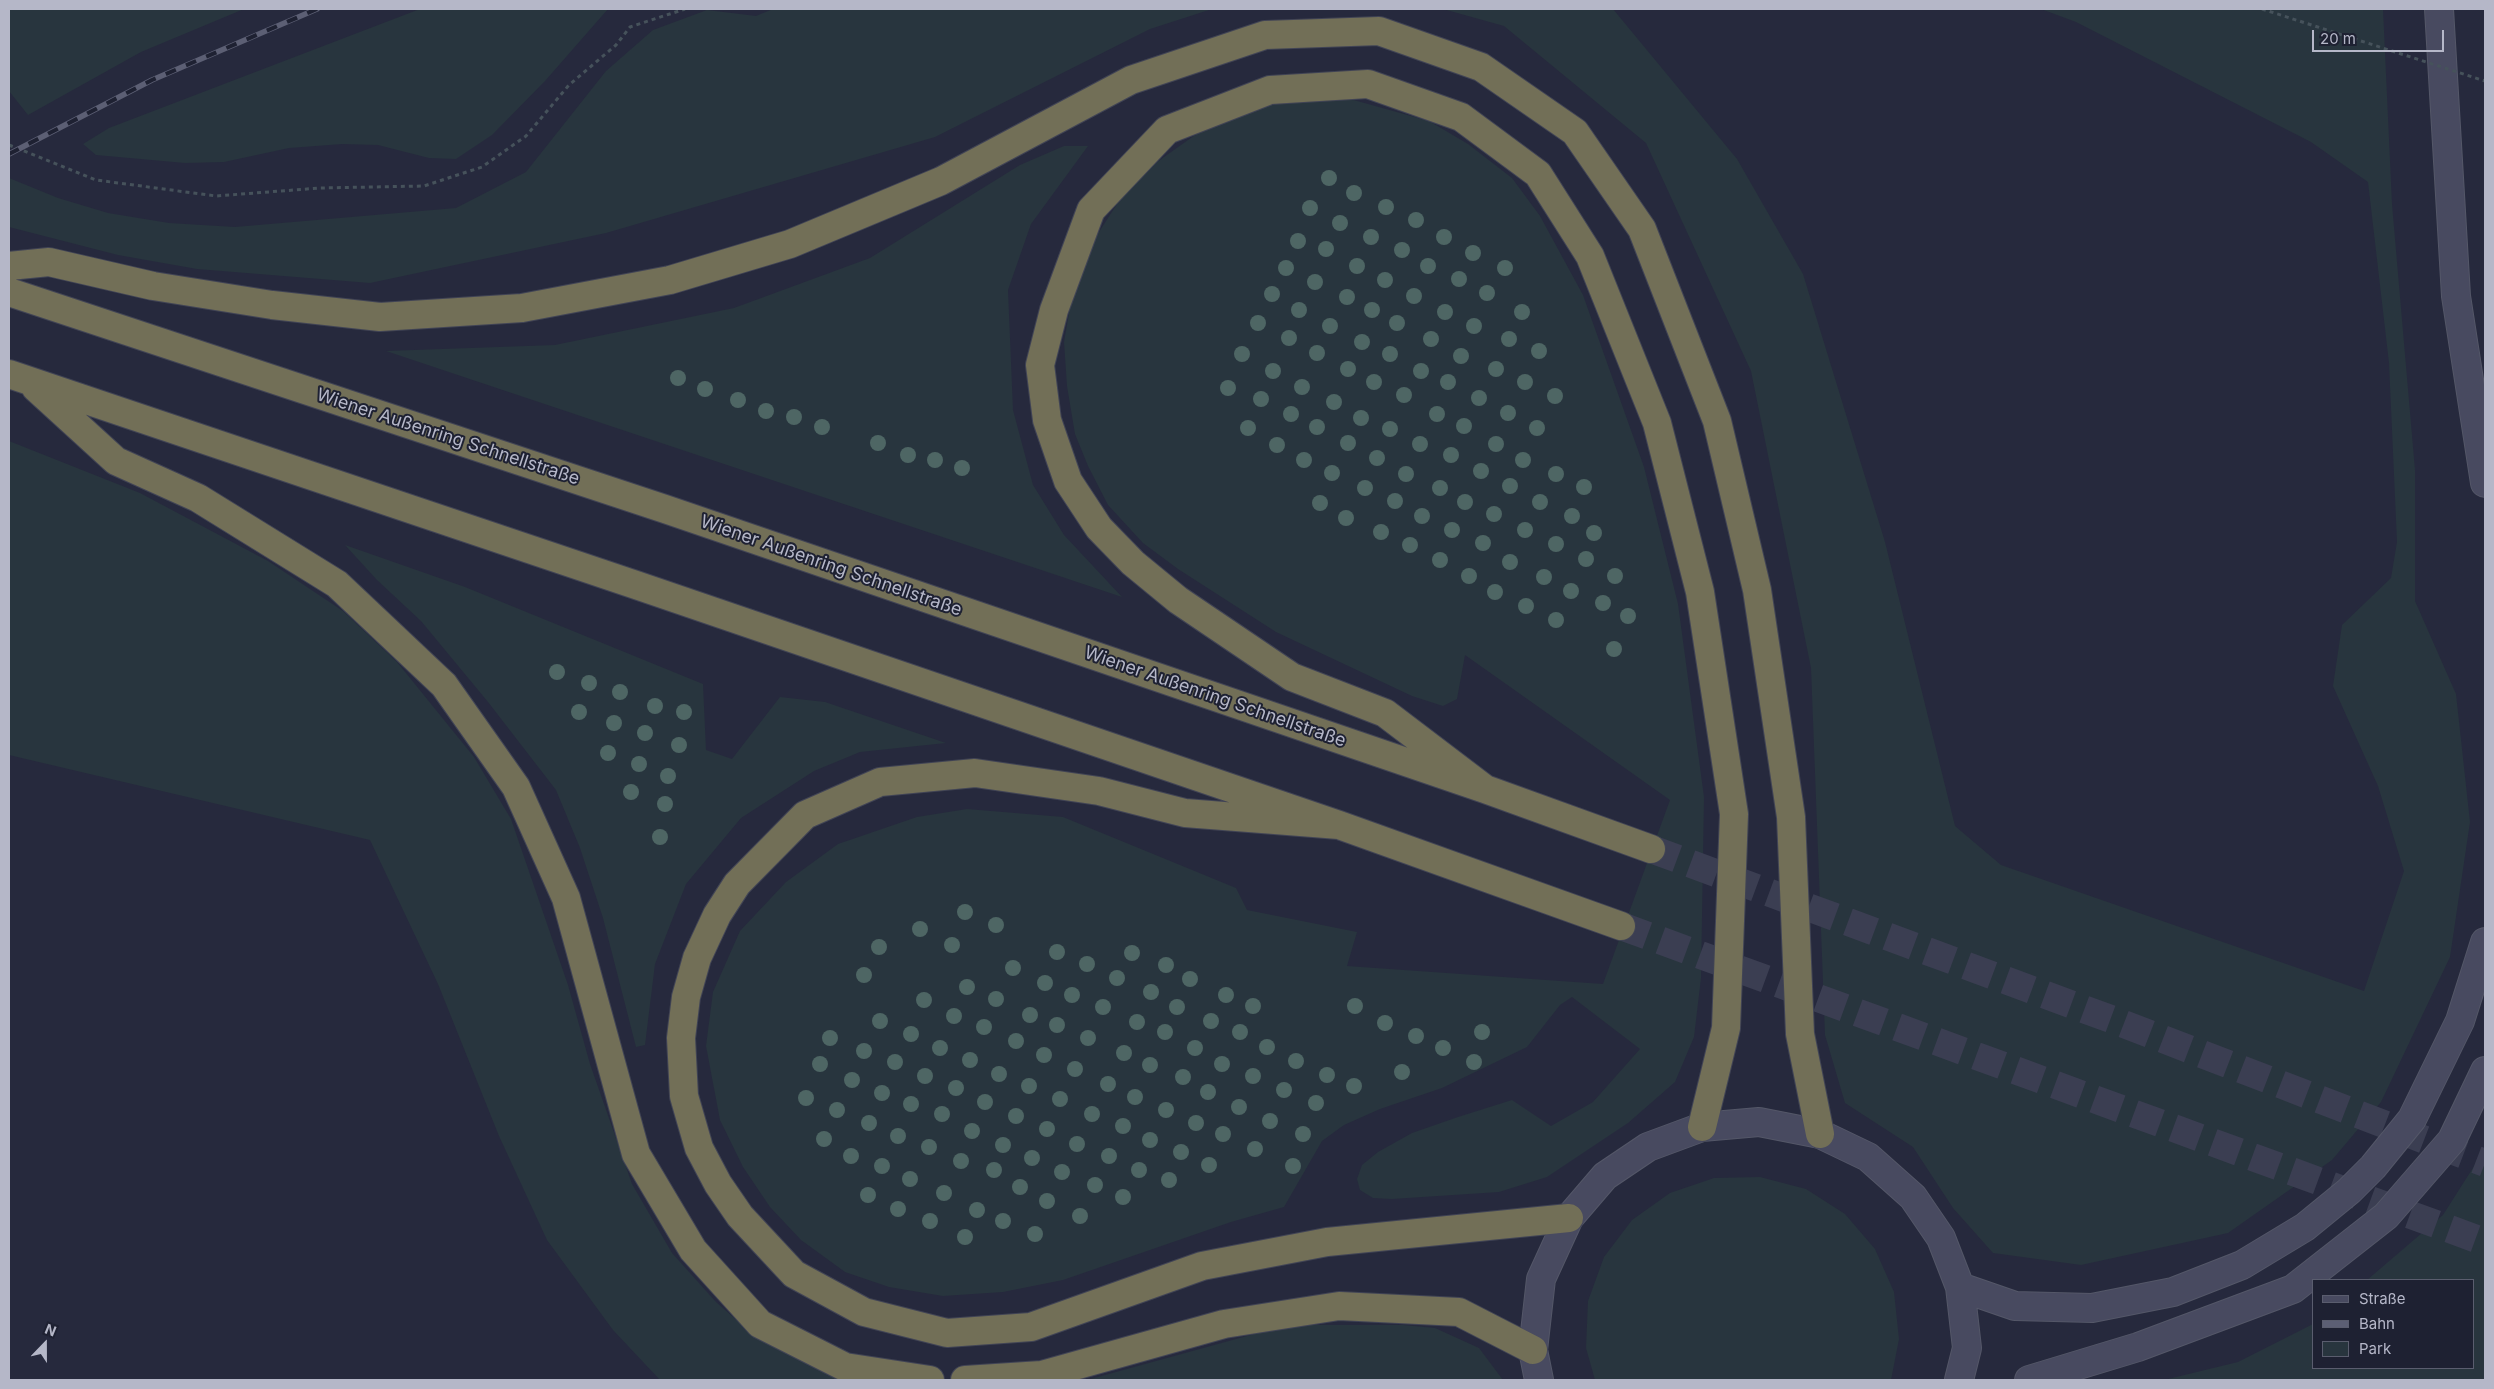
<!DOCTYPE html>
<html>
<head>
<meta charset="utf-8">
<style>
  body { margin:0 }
  #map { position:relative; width:2494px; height:1389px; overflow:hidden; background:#26293d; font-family:Inter,sans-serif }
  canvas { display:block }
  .frame { position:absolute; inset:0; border:10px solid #b5b7c8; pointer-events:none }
  .legend { position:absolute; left:2312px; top:1279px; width:162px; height:90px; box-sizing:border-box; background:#1e2132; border:1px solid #5a5d6e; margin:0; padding:6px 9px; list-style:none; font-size:15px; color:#b5b7c8 }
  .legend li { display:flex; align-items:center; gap:10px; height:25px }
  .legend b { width:25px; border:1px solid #5a5d6e }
  .north { position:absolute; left:20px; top:1319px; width:50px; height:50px; -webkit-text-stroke:4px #1e2132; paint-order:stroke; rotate:22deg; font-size:14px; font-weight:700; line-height:20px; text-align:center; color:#b5b7c8 }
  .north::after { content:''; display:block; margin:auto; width:18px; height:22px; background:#b5b7c8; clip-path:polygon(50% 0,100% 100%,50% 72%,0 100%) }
  .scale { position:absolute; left:2312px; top:30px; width:132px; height:22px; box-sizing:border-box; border:2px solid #b5b7c8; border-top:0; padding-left:6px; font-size:15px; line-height:18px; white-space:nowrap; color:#b5b7c8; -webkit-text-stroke:4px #1e2132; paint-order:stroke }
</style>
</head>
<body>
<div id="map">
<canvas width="2494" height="1389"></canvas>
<div class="frame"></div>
<ul class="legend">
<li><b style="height:6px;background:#484a60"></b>Straße</li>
<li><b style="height:6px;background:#5c5f74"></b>Bahn</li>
<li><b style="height:14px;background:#28353e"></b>Park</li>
</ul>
<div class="north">N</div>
<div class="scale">20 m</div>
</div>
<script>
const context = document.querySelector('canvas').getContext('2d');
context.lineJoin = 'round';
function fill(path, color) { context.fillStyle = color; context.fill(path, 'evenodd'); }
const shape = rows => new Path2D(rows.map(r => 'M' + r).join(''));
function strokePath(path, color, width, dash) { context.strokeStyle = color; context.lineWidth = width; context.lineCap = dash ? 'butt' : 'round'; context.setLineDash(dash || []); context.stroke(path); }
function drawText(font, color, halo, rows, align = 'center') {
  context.font = font + ' Inter,sans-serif'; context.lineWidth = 4; context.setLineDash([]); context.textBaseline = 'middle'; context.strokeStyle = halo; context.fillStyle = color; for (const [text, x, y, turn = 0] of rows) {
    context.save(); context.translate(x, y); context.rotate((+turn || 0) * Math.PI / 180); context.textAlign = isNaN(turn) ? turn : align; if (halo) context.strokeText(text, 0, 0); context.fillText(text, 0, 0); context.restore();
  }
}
const green = shape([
  [9,9,244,9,141,52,28,115,9,91],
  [420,9,608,9,545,81,492,135,456,159,429,158,378,145,342,144,289,148,224,162,185,163,96,155,83,144,109,128],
  [773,9,1212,9,1150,29,935,137,606,233,370,283,197,269,118,255,9,227,9,178,58,198,108,213,169,223,235,227,456,208,526,172,606,71,653,30,707,10,756,16],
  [1443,9,1613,9,1737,159,1803,274,1885,542,1955,826,2001,865,2364,991,2404,871,2378,786,2333,686,2342,625,2391,578,2397,542,2389,363,2368,182,2311,142,2076,22,2041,9,2383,9,2392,204,2415,470,2415,601,2456,694,2470,822,2450,957,2381,1102,2332,1160,2228,1233,2081,1265,1993,1253,1953,1208,1913,1147,1845,1103,1825,1035,1811,668,1751,371,1646,143,1504,26],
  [1290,99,1350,99,1429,121,1468,144,1512,178,1540,216,1583,295,1644,467,1678,604,1704,797,1701,978,1694,1037,1675,1082,1628,1123,1547,1177,1499,1192,1392,1199,1373,1198,1360,1190,1357,1179,1362,1165,1378,1152,1412,1133,1458,1117,1512,1100,1551,1126,1593,1102,1640,1049,1572,997,1560,1005,1527,1047,1442,1088,1380,1109,1344,1125,1322,1141,1284,1207,1231,1222,1063,1280,1003,1292,943,1296,889,1287,845,1272,801,1240,770,1207,743,1167,720,1120,706,1046,713,992,740,931,786,882,838,844,917,817,967,809,1063,817,1236,888,1247,910,1357,932,1347,966,1603,984,1670,800,1465,655,1457,699,1443,706,1412,696,1276,632,1178,569,1143,543,1108,505,1088,466,1075,434,1067,386,1064,342,1072,296,1097,235,1119,201,1157,162,1205,128,1242,112],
  [1064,146,1088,146,1031,224,1008,290,1013,410,1033,485,1064,535,1122,597,386,351,555,345,734,308,870,258,1020,165],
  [9,441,140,493,268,561,343,611,397,662,474,757,511,819,568,985,590,1064,632,1184,672,1253,716,1302,756,1337,844,1380,660,1380,613,1330,547,1240,499,1136,438,984,370,840,9,755],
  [345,545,465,587,703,684,706,750,732,759,780,697,825,702,946,743,860,752,814,771,741,818,686,884,655,964,645,1045,636,1047,603,918,580,848,556,790,488,702,421,621,377,580],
  [2485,1149,2485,1380,2164,1380,2238,1362,2313,1324,2313,1368,2473,1368,2473,1280,2367,1280,2443,1215],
  [1760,1177,1806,1189,1845,1214,1875,1249,1894,1292,1899,1339,1891,1380,1595,1380,1586,1348,1588,1301,1604,1257,1632,1220,1670,1193,1714,1178],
  [1287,1325,1403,1325,1435,1328,1479,1348,1503,1380,1087,1380]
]);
const motorwayTunnel = shape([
  [1651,849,2116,1021,2485,1163],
  [1621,926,2485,1242]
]);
const path = shape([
  [9,145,96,180,216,196,320,188,424,186,482,167,526,136,569,85,616,45,630,27,685,9]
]);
const secondary = shape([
  [2439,9,2456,296,2485,483],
  [1960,1287,2015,1306,2092,1308,2173,1292,2242,1265,2305,1227,2349,1191,2373,1167,2412,1119,2460,1021,2485,942],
  [1539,1380,1533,1350,1541,1279,1569,1218,1605,1176,1648,1147,1702,1127,1759,1122,1820,1134,1868,1157,1913,1197,1941,1238,1960,1287,1967,1348,1959,1380],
  [2029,1380,2138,1347,2293,1289,2386,1216,2452,1140,2485,1071]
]);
const motorway = shape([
  [9,266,49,262,153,286,272,305,380,317,522,308,670,280,790,244,941,181,1131,80,1265,35,1379,31,1481,67,1575,132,1642,229,1717,421,1757,590,1791,817,1800,1034,1820,1134],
  [9,292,665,509,1485,789,1651,849],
  [9,374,636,585,1339,825,1621,926],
  [36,388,116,461,198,498,337,584,444,685,516,787,566,898,636,1154,693,1250,760,1324,845,1367,930,1380],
  [1485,789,1385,713,1292,677,1178,600,1133,563,1099,528,1068,481,1047,420,1040,365,1054,310,1091,210,1167,130,1270,90,1368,84,1461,117,1538,174,1590,256,1657,423,1700,592,1734,814,1726,1028,1702,1127],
  [1339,825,1185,813,1099,791,975,773,880,782,805,815,737,884,717,915,697,958,686,997,681,1038,684,1096,699,1148,718,1184,740,1216,794,1274,864,1312,947,1333,1031,1327,1202,1266,1327,1242,1569,1218],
  [965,1380,1042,1375,1224,1324,1339,1306,1459,1312,1533,1350]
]);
const rail = shape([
  [9,154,152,80,317,9]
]);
const pathBridge = shape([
  [2262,9,2485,81]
]);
const trees = [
  [1329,178],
  [1354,193],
  [1386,207],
  [1310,208],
  [1416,220],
  [1340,223],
  [1371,237],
  [1444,237],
  [1298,241],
  [1326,249],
  [1402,250],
  [1473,253],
  [1357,266],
  [1428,266],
  [1286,268],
  [1505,268],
  [1459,279],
  [1385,280],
  [1315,282],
  [1487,293],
  [1272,294],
  [1414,296],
  [1347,297],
  [1299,310],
  [1372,310],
  [1445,312],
  [1522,312],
  [1258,323],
  [1397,323],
  [1330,326],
  [1474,326],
  [1289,338],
  [1431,339],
  [1509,339],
  [1362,342],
  [1539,351],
  [1317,353],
  [1242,354],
  [1390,354],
  [1461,356],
  [1348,369],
  [1496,369],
  [1273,371],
  [1421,371],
  [678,378],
  [1374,382],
  [1448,382],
  [1525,382],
  [1302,387],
  [1228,388],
  [705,389],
  [1404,395],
  [1555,396],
  [1479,398],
  [1261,399],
  [738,400],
  [1334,402],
  [766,411],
  [1508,413],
  [1291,414],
  [1437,414],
  [794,417],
  [1361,418],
  [1464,426],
  [822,427],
  [1317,427],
  [1248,428],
  [1537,428],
  [1390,429],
  [878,443],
  [1348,443],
  [1420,444],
  [1496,444],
  [1277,445],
  [908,455],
  [1451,455],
  [1377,458],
  [935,460],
  [1304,460],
  [1523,460],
  [962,468],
  [1481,471],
  [1332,473],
  [1406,474],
  [1556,474],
  [1510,486],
  [1584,487],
  [1365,488],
  [1440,488],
  [1395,501],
  [1465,502],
  [1540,502],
  [1320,503],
  [1494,514],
  [1422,516],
  [1572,516],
  [1346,518],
  [1452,530],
  [1525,530],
  [1381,532],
  [1594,533],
  [1483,543],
  [1556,544],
  [1410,545],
  [1586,559],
  [1440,560],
  [1510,562],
  [1469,576],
  [1615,576],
  [1544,577],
  [1571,591],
  [1495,592],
  [1603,603],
  [1526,606],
  [1628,616],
  [1556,620],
  [1614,649],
  [557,672],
  [589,683],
  [620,692],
  [655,706],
  [579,712],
  [684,712],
  [614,723],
  [645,733],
  [679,745],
  [608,753],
  [639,764],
  [668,776],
  [631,792],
  [665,804],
  [660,837],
  [965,912],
  [996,925],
  [920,929],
  [952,945],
  [879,947],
  [1057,952],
  [1132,953],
  [1087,964],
  [1166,965],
  [1013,968],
  [864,975],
  [1117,978],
  [1190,979],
  [1045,983],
  [967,987],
  [1151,992],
  [1072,995],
  [1226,995],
  [996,999],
  [924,1000],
  [1253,1006],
  [1355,1006],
  [1103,1007],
  [1177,1007],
  [1030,1015],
  [954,1016],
  [880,1021],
  [1211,1021],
  [1137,1022],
  [1385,1023],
  [1057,1025],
  [984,1027],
  [1165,1032],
  [1240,1032],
  [1482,1032],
  [911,1034],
  [1416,1036],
  [830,1038],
  [1088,1038],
  [1016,1041],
  [1267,1047],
  [940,1048],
  [1195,1048],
  [1443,1048],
  [864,1051],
  [1124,1053],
  [1044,1055],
  [970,1060],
  [1296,1061],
  [895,1062],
  [1474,1062],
  [820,1064],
  [1222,1064],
  [1150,1065],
  [1075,1069],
  [1402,1072],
  [999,1074],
  [1327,1075],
  [925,1076],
  [1253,1076],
  [1183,1077],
  [852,1080],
  [1108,1084],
  [1029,1086],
  [1354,1086],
  [956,1088],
  [1284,1090],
  [1208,1092],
  [882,1093],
  [1135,1097],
  [806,1098],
  [1060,1099],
  [985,1102],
  [1316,1103],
  [911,1104],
  [1239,1107],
  [837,1110],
  [1166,1110],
  [942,1114],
  [1092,1114],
  [1016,1116],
  [1270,1121],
  [869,1123],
  [1196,1123],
  [1123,1126],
  [1047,1129],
  [972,1131],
  [1223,1134],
  [1303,1134],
  [898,1136],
  [824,1139],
  [1150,1140],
  [1077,1144],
  [1003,1145],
  [929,1147],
  [1255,1149],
  [1181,1152],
  [851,1156],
  [1109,1156],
  [1032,1158],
  [961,1161],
  [1209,1165],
  [882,1166],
  [1293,1166],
  [994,1170],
  [1139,1170],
  [1062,1172],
  [910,1179],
  [1169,1180],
  [1095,1185],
  [1020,1187],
  [944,1193],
  [868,1195],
  [1123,1197],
  [1047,1201],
  [898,1209],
  [977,1210],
  [1080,1216],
  [930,1221],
  [1003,1221],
  [1035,1234],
  [965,1237]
];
const streetNames = [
  ["Wiener Außenring Schnellstraße",448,437,18],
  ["Wiener Außenring Schnellstraße",831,566,19],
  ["Wiener Außenring Schnellstraße",1215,697,19]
];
fill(green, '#28353e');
strokePath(motorwayTunnel, '#3b3e52', 28, [28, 14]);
strokePath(secondary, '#545768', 30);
strokePath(motorway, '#414455', 30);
strokePath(path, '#46525b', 3, [4, 4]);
strokePath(secondary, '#484a60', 28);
strokePath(motorway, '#726f57', 28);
strokePath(rail, '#5c5f74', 5.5);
strokePath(rail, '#1e2132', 4, [11]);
strokePath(pathBridge, '#46525b', 3, [4, 4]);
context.fillStyle = '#4e6664';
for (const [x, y] of trees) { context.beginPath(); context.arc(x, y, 8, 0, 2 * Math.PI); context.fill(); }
drawText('18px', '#b5b7c8', '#1e2132', streetNames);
</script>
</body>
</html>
